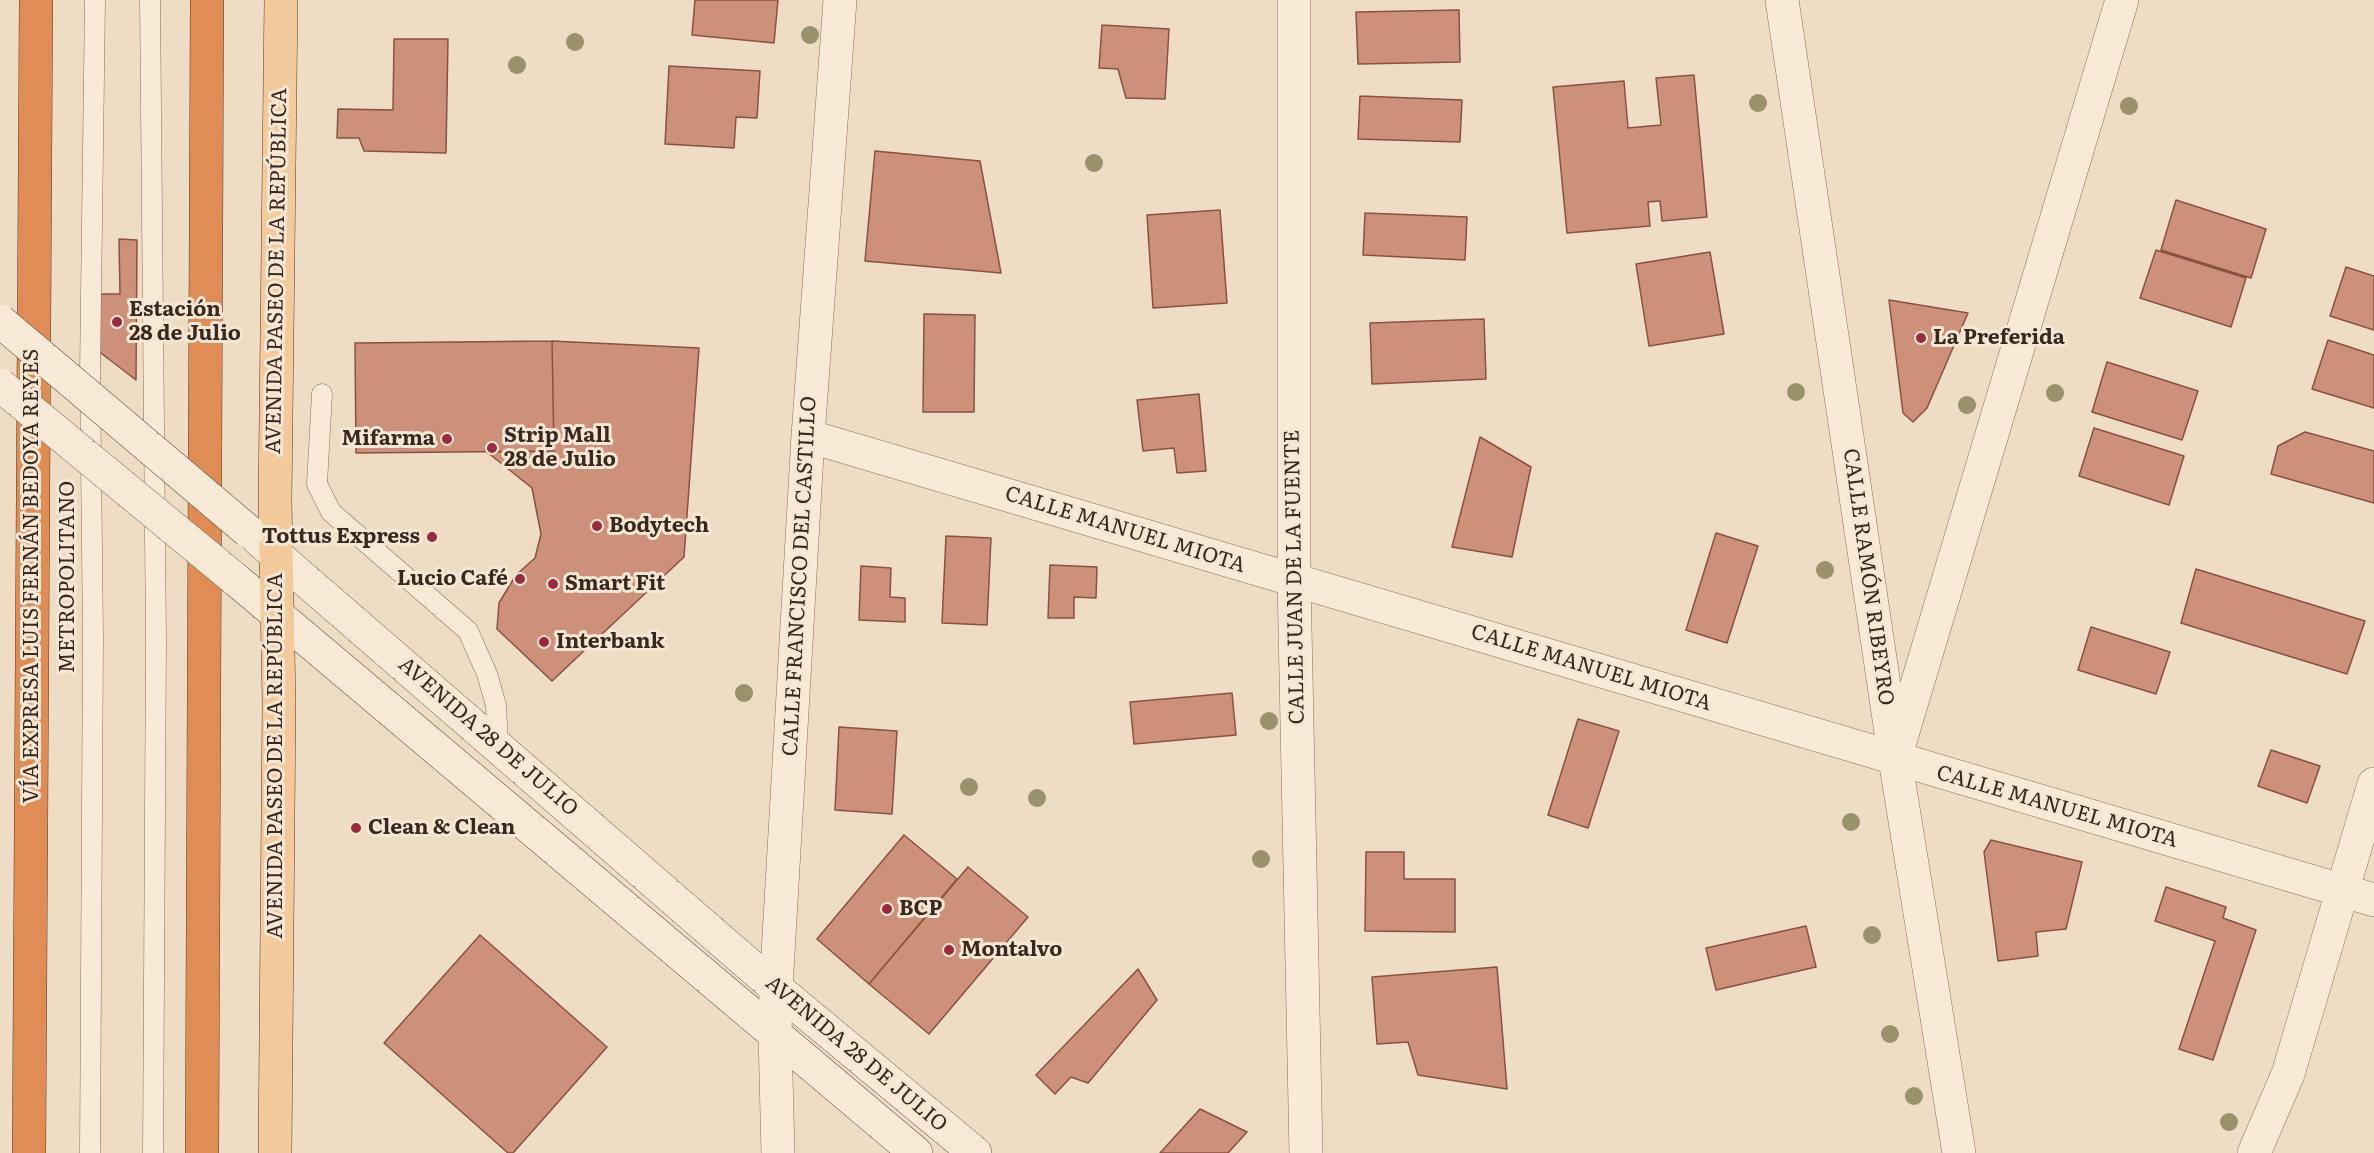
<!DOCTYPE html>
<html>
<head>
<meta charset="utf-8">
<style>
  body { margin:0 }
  canvas { display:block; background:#efdcc5 }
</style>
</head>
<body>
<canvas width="2374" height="1153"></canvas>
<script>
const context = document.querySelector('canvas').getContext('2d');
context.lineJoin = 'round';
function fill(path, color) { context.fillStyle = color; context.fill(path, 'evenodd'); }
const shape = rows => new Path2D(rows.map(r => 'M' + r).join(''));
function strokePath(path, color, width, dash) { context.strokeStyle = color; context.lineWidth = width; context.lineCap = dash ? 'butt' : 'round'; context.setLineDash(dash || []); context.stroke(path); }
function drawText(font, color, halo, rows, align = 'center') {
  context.font = font + ' Literata,serif'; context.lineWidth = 6; context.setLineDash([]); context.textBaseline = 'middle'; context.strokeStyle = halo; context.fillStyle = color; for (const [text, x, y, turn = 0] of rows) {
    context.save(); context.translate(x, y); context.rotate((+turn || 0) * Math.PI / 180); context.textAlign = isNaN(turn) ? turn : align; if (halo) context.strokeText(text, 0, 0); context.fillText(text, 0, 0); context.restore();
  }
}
const building = shape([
  [695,0,778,0,774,43,692,35,695,0],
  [1459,10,1460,62,1358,64,1356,12,1459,10],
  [1102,25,1169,29,1165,99,1126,98,1118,69,1099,68,1102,25],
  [394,39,448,39,446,153,364,151,359,138,337,138,338,109,393,110,394,39],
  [669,66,760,71,757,118,736,117,734,148,665,144,669,66],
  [1694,75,1707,217,1662,221,1660,201,1648,202,1650,226,1567,233,1553,87,1624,81,1628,128,1661,125,1656,78,1694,75],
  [1360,96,1462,100,1460,142,1358,139,1360,96],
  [875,151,980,161,1001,273,865,261,875,151],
  [2176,200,2266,229,2251,278,2161,250,2176,200],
  [1220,210,1227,303,1153,308,1147,215,1220,210],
  [1365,213,1467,217,1465,260,1363,255,1365,213],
  [119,239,137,240,136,380,97,350,97,294,120,294,119,239],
  [2156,250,2246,278,2231,327,2140,298,2156,250],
  [1710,252,1724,334,1649,346,1636,264,1710,252],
  [2346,267,2374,276,2374,330,2330,316,2346,267],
  [1889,300,1968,313,1927,408,1913,422,1903,413,1889,300],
  [924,314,975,315,974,412,923,412,924,314],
  [1484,319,1486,379,1372,384,1370,323,1484,319],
  [2328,340,2374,355,2374,408,2312,389,2328,340],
  [552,341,699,348,684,557,552,681,497,629,499,603,516,575,535,558,541,534,532,488,487,452,554,451,552,341],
  [552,341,554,451,356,453,355,343,552,341],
  [2107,362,2198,391,2182,440,2092,412,2107,362],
  [1199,394,1206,471,1177,473,1174,448,1143,451,1137,400,1199,394],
  [2094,428,2184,456,2169,505,2079,476,2094,428],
  [2305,432,2374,451,2374,503,2271,474,2278,446,2305,432],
  [1480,437,1531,467,1512,557,1452,547,1480,437],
  [1716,533,1758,546,1727,643,1686,630,1716,533],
  [946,536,991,538,987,625,942,623,946,536],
  [1050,565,1097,567,1096,598,1074,597,1074,618,1048,618,1050,565],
  [861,566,891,568,890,597,905,598,905,622,859,620,861,566],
  [2196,569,2365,621,2347,674,2181,623,2196,569],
  [2091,627,2170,652,2156,694,2078,670,2091,627],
  [1232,693,1236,735,1134,744,1130,702,1232,693],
  [1578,719,1619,731,1588,828,1548,815,1578,719],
  [839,727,897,731,892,814,835,810,839,727],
  [2271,750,2320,766,2307,803,2258,786,2271,750],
  [904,835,957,879,869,984,817,939,904,835],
  [1991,840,2082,862,2066,929,2036,932,2038,956,1998,961,1984,852,1991,840],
  [1366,852,1404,852,1404,879,1455,879,1455,932,1365,931,1366,852],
  [968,867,1028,917,929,1034,869,984,968,867],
  [2166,887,2226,907,2223,918,2256,930,2213,1060,2179,1049,2215,941,2155,921,2166,887],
  [1806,926,1816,967,1716,990,1706,948,1806,926],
  [480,935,607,1047,513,1153,508,1153,384,1043,480,935],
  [1497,967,1507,1089,1418,1075,1408,1042,1377,1044,1372,977,1497,967],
  [1138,969,1157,1000,1088,1083,1071,1077,1055,1094,1036,1075,1138,969],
  [1200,1109,1247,1132,1228,1153,1160,1153,1200,1109]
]);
const service = shape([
  [150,0,156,640,153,1153],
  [322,394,317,484,331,512,468,631,487,674,496,705,498,746],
  [90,1153,93,637,90,372,95,0]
]);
const minor = shape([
  [1294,0,1294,580,1306,1153],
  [1782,0,1895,759,1959,1153],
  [808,436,2374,900],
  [1898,748,2122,0],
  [778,1153,775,1036,776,988,808,436,840,0],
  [2254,1153,2288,1074,2374,784]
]);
const secondary = shape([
  [259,540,776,988,975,1153],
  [235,579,916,1153]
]);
const primary = shape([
  [275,1153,279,702,275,500,281,0]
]);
const motorway = shape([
  [29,1153,36,0],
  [202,1153,207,0]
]);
const secondaryBridge = shape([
  [0,321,248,531],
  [0,385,235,579]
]);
const trees = [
  [810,35],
  [575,42],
  [517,65],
  [1758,103],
  [2129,106],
  [1094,163],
  [1796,392],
  [2055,393],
  [1967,405],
  [1825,570],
  [744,693],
  [1269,721],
  [969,787],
  [1037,798],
  [1851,822],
  [1261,859],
  [1872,935],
  [1890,1034],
  [1914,1096],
  [2229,1122]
];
const markers = [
  [117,322,6,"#9a2a3c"],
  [1921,338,6,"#9a2a3c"],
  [447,439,6,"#9a2a3c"],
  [492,448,6,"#9a2a3c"],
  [597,526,6,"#9a2a3c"],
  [432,537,6,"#9a2a3c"],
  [520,579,6,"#9a2a3c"],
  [553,584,6,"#9a2a3c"],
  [544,642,6,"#9a2a3c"],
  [356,828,6,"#9a2a3c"],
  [887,909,6,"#9a2a3c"],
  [949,950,6,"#9a2a3c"]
];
const streetNames = [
  ["AVENIDA PASEO DE LA REPÚBLICA",277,271,-89],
  ["CALLE MANUEL MIOTA",1125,530,17],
  ["VÍA EXPRESA LUIS FERNÁN BEDOYA REYES",32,576,-90],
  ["CALLE FRANCISCO DEL CASTILLO",800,576,-87],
  ["METROPOLITANO",68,577,-90],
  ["CALLE JUAN DE LA FUENTE",1295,577,-91],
  ["CALLE RAMÓN RIBEYRO",1868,577,82],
  ["CALLE MANUEL MIOTA",1591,668,17],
  ["AVENIDA 28 DE JULIO",488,737,41],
  ["AVENIDA PASEO DE LA REPÚBLICA",276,756,-90],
  ["CALLE MANUEL MIOTA",2057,807,16],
  ["AVENIDA 28 DE JULIO",856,1054,40]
];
const poiNames = [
  ["Estación",129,310],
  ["28 de Julio",129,334],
  ["La Preferida",1933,338],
  ["Strip Mall",504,436],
  ["28 de Julio",504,460],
  ["Mifarma",435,439,"right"],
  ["Bodytech",609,526],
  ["Tottus Express",420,537,"right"],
  ["Lucio Café",508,579,"right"],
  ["Smart Fit",565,584],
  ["Interbank",556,642],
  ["Clean & Clean",368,828],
  ["BCP",899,909],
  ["Montalvo",961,950]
];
fill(building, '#cd907a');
strokePath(building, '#895240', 1.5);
strokePath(service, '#8a6c5a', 21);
strokePath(minor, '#8a6c5a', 34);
strokePath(secondary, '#6c4e3e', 34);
strokePath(primary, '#583b2f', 34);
strokePath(motorway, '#583b2f', 34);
strokePath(service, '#f9ead8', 20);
strokePath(minor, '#f9ead8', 33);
strokePath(secondary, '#f9ead8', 33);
strokePath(primary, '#f2ca9c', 33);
strokePath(motorway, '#df8d55', 33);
strokePath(secondaryBridge, '#6c4e3e', 34, []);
strokePath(secondaryBridge, '#f9ead8', 33);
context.fillStyle = '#99926d';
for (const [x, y] of trees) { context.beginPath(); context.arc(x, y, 9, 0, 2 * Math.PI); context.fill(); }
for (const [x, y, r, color] of markers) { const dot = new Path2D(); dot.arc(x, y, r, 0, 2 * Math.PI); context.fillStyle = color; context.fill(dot); strokePath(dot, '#f6e7d4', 2); }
drawText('21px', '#3a281f', '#f6e7d4', streetNames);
drawText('bold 21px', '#3a281f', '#f6e7d4', poiNames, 'left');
</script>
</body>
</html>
